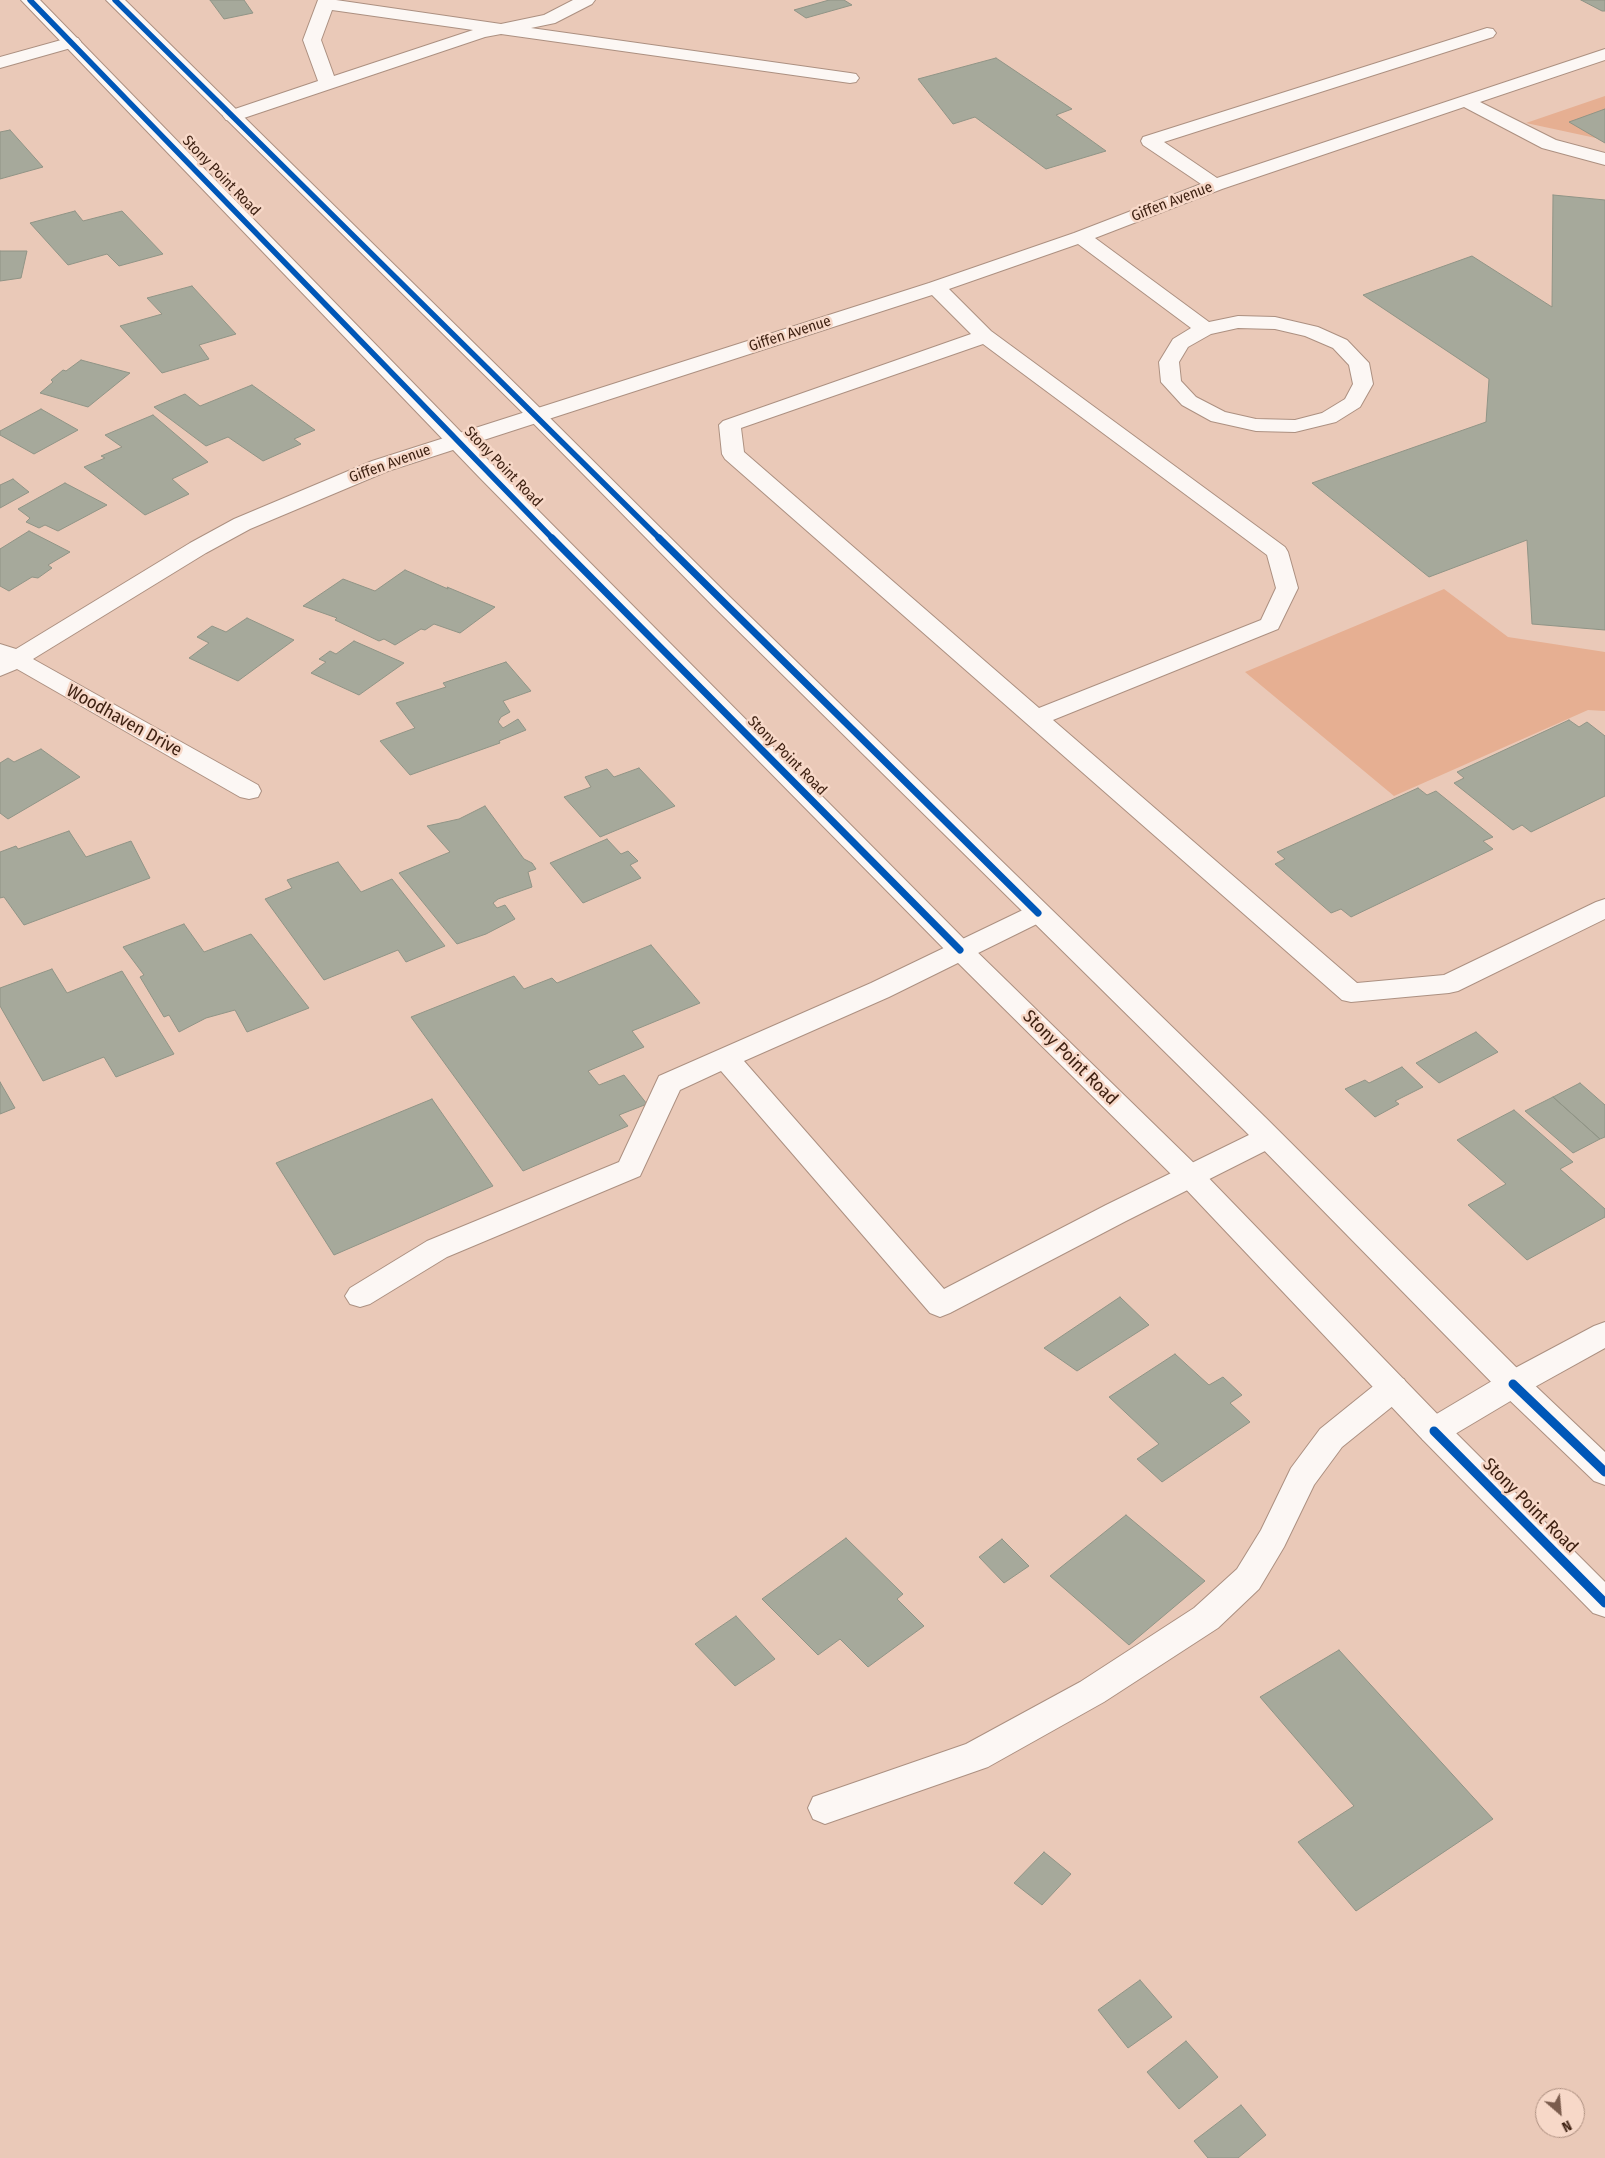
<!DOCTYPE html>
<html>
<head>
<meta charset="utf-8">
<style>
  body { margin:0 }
  #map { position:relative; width:1605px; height:2158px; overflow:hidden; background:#eac9b8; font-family:"Fira Sans Condensed",sans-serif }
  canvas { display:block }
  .north { position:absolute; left:1535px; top:2088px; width:50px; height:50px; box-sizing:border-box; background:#f7d8c8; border:1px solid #ad8f80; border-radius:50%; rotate:153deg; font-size:14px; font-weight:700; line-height:20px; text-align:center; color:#3f2213 }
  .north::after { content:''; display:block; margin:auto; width:18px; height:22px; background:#7b5c4d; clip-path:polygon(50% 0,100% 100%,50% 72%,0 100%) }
</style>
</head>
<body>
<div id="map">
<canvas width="1605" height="2158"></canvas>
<div class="north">N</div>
</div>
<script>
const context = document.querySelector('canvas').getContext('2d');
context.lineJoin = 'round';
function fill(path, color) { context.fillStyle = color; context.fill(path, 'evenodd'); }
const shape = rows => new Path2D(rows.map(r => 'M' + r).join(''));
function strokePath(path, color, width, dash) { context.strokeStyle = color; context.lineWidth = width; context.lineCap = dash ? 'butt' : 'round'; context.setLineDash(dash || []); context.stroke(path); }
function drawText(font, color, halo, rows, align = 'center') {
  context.font = font + ' "Fira Sans Condensed",sans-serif'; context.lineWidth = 5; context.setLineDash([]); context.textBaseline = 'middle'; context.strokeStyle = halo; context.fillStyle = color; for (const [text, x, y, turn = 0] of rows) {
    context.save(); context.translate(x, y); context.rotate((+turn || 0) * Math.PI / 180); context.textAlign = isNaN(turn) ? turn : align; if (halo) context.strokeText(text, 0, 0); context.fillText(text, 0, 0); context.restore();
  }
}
const green = shape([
  [1605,96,1605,140,1526,123],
  [1444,589,1508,637,1605,652,1605,711,1588,710,1394,796,1245,672]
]);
const building = shape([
  [210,0,244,0,253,13,224,19,210,0],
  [829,0,844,0,852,5,806,18,794,10,829,0],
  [1581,0,1605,0,1605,11,1602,11,1581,0],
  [996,58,1072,109,1056,115,1106,151,1046,169,975,117,953,124,918,79,996,58],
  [1605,109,1605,143,1569,122,1605,109],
  [10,130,43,167,0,179,0,132,10,130],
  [1553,195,1605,200,1605,630,1532,624,1527,540,1429,577,1312,483,1486,422,1489,379,1363,295,1472,256,1552,307,1553,195],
  [75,211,83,221,122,211,163,254,119,266,107,254,68,265,30,223,75,211],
  [0,251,27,251,21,278,0,281,0,251],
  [192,286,236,334,199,345,209,359,162,373,120,326,162,314,147,298,192,286],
  [81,360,130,373,88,407,40,393,53,382,51,380,63,370,66,371,81,360],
  [252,385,315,430,294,439,301,444,263,461,228,437,206,446,154,407,185,394,200,406,252,385],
  [41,409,78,430,34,454,0,435,0,431,41,409],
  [153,415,208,462,172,479,189,494,145,515,84,467,105,458,101,456,122,447,105,435,153,415],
  [13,479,29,492,0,508,0,485,13,479],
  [65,483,107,505,58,531,45,525,39,528,26,522,30,518,18,509,65,483],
  [29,531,70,552,48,565,52,568,38,578,32,577,9,591,0,586,0,549,29,531],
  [405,570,448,589,447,587,495,607,460,633,434,624,425,630,421,629,395,645,384,639,379,641,335,620,337,618,303,606,343,579,375,591,405,570],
  [247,618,294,640,238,681,189,658,209,643,197,637,212,626,226,632,247,618],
  [354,641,404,663,359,695,311,673,326,662,319,659,330,651,336,654,354,641],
  [506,662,531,691,503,701,510,712,501,717,498,722,503,728,518,719,526,730,499,741,500,743,410,775,380,741,415,728,396,703,446,687,443,683,506,662],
  [1569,720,1579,727,1587,722,1605,736,1605,796,1531,832,1522,825,1513,830,1454,783,1464,778,1457,772,1569,720],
  [41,749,80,777,8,819,0,813,0,763,8,758,14,762,41,749],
  [639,768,675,806,600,837,564,797,591,787,585,777,607,769,614,777,639,768],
  [1418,788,1427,795,1436,791,1493,837,1483,841,1493,849,1351,917,1341,909,1331,913,1275,864,1285,859,1277,852,1418,788],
  [485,806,524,859,532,863,536,869,528,872,532,887,498,899,493,903,497,908,505,905,515,919,486,934,457,944,399,873,450,852,427,826,459,819,485,806],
  [69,831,86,857,131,841,150,878,24,925,4,897,0,898,0,852,16,846,18,849,69,831],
  [607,839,621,854,628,851,638,861,630,865,641,878,583,903,550,863,607,839],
  [338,862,361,892,392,879,445,946,406,962,398,950,324,980,265,899,292,888,287,880,338,862],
  [184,924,204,952,251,934,309,1008,247,1032,235,1010,206,1018,179,1032,169,1015,164,1017,140,977,144,975,123,947,184,924],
  [651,945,700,1003,632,1031,644,1047,588,1071,599,1085,624,1075,647,1104,619,1115,628,1126,523,1171,411,1017,514,976,524,989,552,978,557,983,651,945],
  [52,969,67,993,122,971,174,1054,116,1077,104,1057,43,1081,0,1006,0,988,52,969],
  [1476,1032,1498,1052,1439,1083,1416,1063,1476,1032],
  [1402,1067,1423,1087,1395,1101,1399,1104,1375,1117,1345,1089,1365,1080,1369,1083,1402,1067],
  [0,1082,15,1108,0,1114,0,1082],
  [1580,1083,1605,1105,1605,1137,1600,1139,1553,1097,1580,1083],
  [1553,1097,1600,1139,1573,1153,1525,1111,1553,1097],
  [432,1099,493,1186,334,1255,276,1163,432,1099],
  [1514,1110,1573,1162,1560,1169,1605,1209,1605,1217,1527,1260,1468,1205,1506,1184,1457,1140,1514,1110],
  [1120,1297,1149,1325,1077,1371,1044,1348,1120,1297],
  [1175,1354,1209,1385,1223,1377,1242,1395,1230,1403,1250,1422,1162,1482,1137,1459,1159,1444,1109,1397,1175,1354],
  [1126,1515,1205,1581,1129,1645,1050,1576,1126,1515],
  [846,1538,903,1594,897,1599,924,1626,868,1667,840,1639,818,1655,762,1599,846,1538],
  [1002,1539,1029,1566,1004,1583,979,1557,1002,1539],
  [736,1616,775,1659,735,1686,695,1644,736,1616],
  [1339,1650,1493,1819,1356,1911,1298,1842,1354,1806,1260,1697,1339,1650],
  [1044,1852,1071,1874,1042,1905,1014,1883,1044,1852],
  [1140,1980,1172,2017,1128,2048,1098,2010,1140,1980],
  [1186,2041,1218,2077,1179,2109,1147,2072,1186,2041],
  [1241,2105,1266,2135,1238,2158,1208,2158,1194,2141,1241,2105]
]);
const minor = shape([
  [318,0,336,0,501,24,544,15,573,0,595,0,592,4,555,23,531,28,850,73,856,74,859,78,856,82,850,83,501,34,485,37,238,120,232,121,226,120,223,116,226,112,318,81,303,40,318,0],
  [332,10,473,30,334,76,321,40,332,10],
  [1487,28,1493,29,1496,33,1493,37,1164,142,1217,178,1605,49,1605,60,1480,102,1556,140,1605,153,1605,165,1542,148,1464,107,1222,189,1095,238,1209,322,1238,316,1275,317,1318,327,1347,340,1369,363,1373,384,1360,407,1336,422,1295,432,1256,431,1211,421,1182,405,1161,382,1159,362,1173,339,1191,328,1078,244,949,289,991,331,1285,547,1288,552,1298,588,1278,629,1053,720,1357,983,1444,975,1596,902,1605,899,1605,919,1458,991,1449,993,1351,1002,1342,1000,725,459,722,454,719,425,723,421,971,334,932,295,388,471,250,529,206,553,33,659,258,785,261,791,258,797,249,799,240,797,17,669,0,676,0,644,16,649,190,543,234,519,372,461,929,283,1074,233,1201,184,1143,145,1141,141,1143,137,1487,28],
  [1238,328,1275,329,1305,336,1333,348,1349,365,1353,384,1345,399,1322,413,1295,420,1256,419,1225,412,1196,397,1181,381,1179,362,1188,347,1211,334,1238,328],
  [983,344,1267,555,1276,588,1261,620,1039,708,744,452,741,428,983,344],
  [72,37,78,38,81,42,78,46,0,68,0,57,72,37],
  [1038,904,1047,907,1051,913,1047,919,889,997,744,1061,944,1289,1106,1205,1257,1131,1267,1128,1277,1131,1281,1138,1277,1145,1126,1221,950,1313,940,1317,930,1313,721,1071,680,1090,640,1176,447,1257,370,1304,360,1307,350,1304,345,1296,350,1288,427,1241,619,1162,659,1076,871,983,1029,907,1038,904],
  [1605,1322,1605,1348,1524,1393,1445,1440,1434,1443,1423,1440,1419,1431,1423,1422,1502,1375,1594,1326,1605,1322],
  [1393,1376,1404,1379,1408,1388,1404,1397,1342,1447,1314,1485,1284,1547,1259,1589,1218,1628,1104,1702,988,1767,825,1824,813,1819,808,1808,813,1797,966,1744,1080,1682,1194,1608,1237,1569,1261,1530,1291,1468,1320,1429,1382,1379,1393,1376]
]);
const major = shape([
  [21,0,40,0,496,468,969,944,1200,1169,1445,1422,1605,1582,1605,1617,1593,1613,1423,1440,1180,1183,951,956,480,478,21,0],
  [106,0,125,0,543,411,730,597,1265,1117,1524,1375,1605,1452,1605,1485,1594,1481,1502,1393,1245,1131,714,607,529,419,106,0]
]);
const cyclewayFar2 = shape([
  [30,0,553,539],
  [115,0,660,539]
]);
const cyclewayFar1 = shape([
  [552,538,960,950],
  [659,538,1038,913]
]);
const cycleway = shape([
  [1513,1384,1605,1472],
  [1434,1431,1605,1603]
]);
const farStreetnames = [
  ["Stony Point Road",221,176,46],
  ["Giffen Avenue",1172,202,-21],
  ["Giffen Avenue",790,334,-18],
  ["Giffen Avenue",390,464,-20],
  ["Stony Point Road",503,467,46],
  ["Stony Point Road",787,756,45]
];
const streetNames = [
  ["Woodhaven Drive",124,721,29],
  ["Stony Point Road",1070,1058,45],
  ["Stony Point Road",1530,1506,45]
];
fill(green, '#e6af92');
fill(building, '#a6a99b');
strokePath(building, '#909486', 1);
strokePath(minor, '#ac9081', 2);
strokePath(major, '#ac9081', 2);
fill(minor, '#fcf7f4');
fill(major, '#fcf7f4');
strokePath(cyclewayFar2, '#0057b8', 5.5);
strokePath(cyclewayFar1, '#0057b8', 7);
strokePath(cycleway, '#0057b8', 9);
drawText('15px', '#3f2213', '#f7d8c8', farStreetnames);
drawText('18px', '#3f2213', '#f7d8c8', streetNames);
</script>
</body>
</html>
